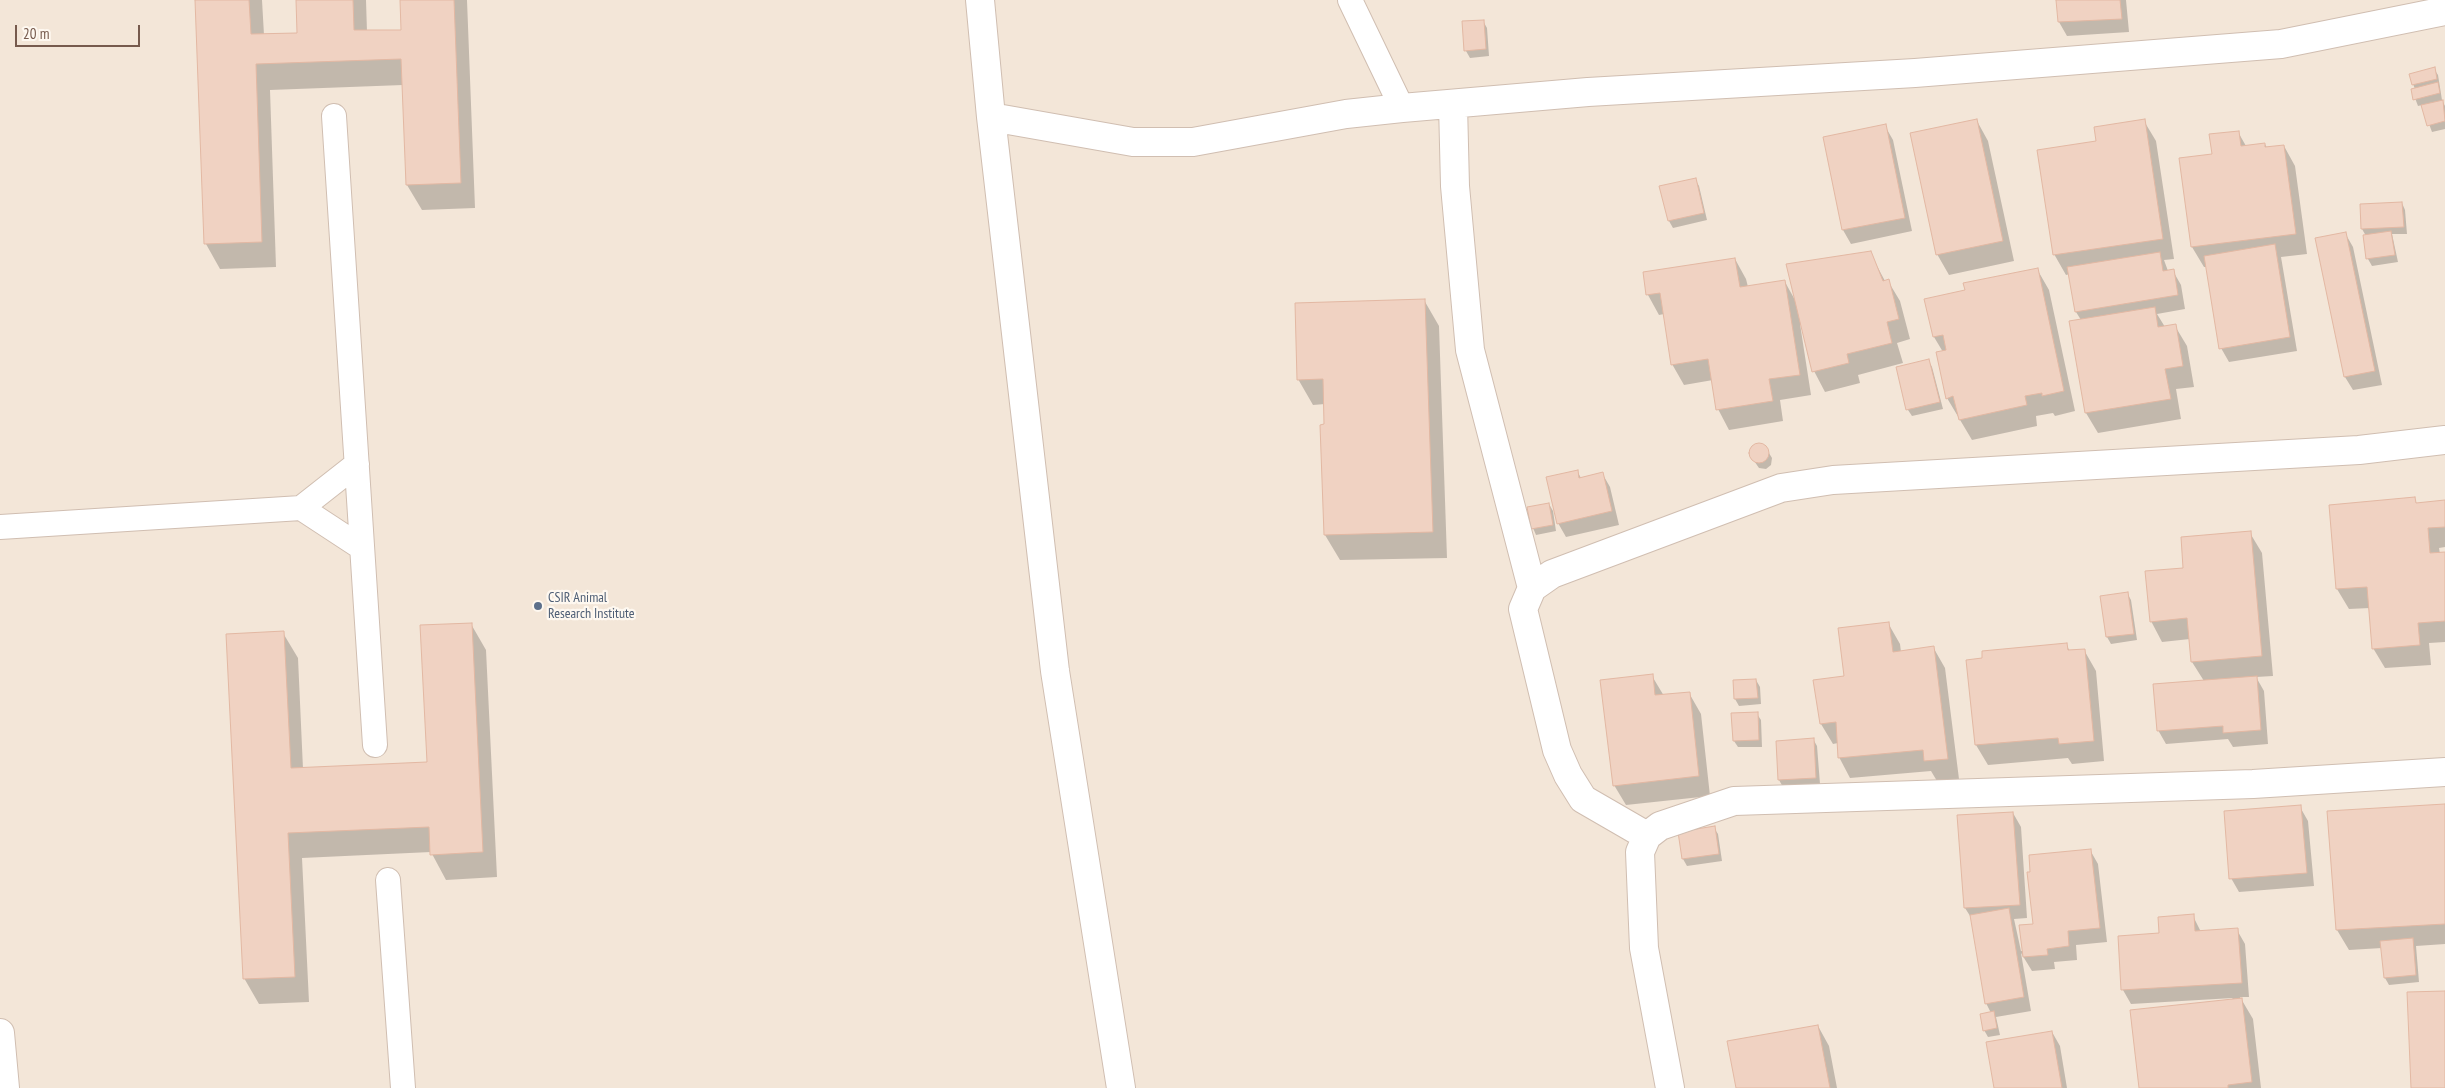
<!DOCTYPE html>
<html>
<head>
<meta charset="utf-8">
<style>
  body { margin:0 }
  #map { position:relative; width:2445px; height:1088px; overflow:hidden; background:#fcf4e9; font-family:"PT Sans Narrow",sans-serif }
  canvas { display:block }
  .scale { position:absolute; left:15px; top:25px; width:125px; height:22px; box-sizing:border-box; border:2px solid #765a4d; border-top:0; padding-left:6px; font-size:15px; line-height:18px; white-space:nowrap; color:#765a4d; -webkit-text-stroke:4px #fef8f0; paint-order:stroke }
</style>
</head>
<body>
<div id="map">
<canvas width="2445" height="1088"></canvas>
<div class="scale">20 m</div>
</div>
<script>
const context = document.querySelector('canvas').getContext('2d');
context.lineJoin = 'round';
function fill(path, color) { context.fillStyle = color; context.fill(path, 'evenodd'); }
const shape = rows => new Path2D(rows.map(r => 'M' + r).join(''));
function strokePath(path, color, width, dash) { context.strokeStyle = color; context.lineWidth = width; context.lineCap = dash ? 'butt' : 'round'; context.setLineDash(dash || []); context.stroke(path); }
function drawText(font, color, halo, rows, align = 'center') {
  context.font = font + ' "PT Sans Narrow",sans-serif'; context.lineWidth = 4.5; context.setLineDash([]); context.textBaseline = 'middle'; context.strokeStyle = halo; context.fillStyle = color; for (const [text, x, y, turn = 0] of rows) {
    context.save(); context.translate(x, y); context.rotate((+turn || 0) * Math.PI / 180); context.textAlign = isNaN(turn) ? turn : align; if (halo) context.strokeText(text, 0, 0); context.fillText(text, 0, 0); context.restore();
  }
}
const residential = shape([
  [0,0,2445,0,2445,1088,0,1088]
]);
const shadow = shape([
  [196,0,262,0,264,35,298,34,297,0,366,0,367,32,402,31,401,0,467,0,475,208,422,210,407,185,403,85,270,90,276,267,220,269,206,244],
  [2058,0,2126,0,2129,32,2067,36,2059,22],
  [1483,21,1487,28,1489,56,1470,58,1466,51],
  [2434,69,2438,75,2442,100,2445,106,2445,129,2432,132,2422,105,2418,106,2412,90,2415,89,2413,84],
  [1977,121,1988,141,2014,261,1949,275,1937,254],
  [2144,121,2156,141,2174,259,2164,260,2168,271,2173,271,2181,285,2185,309,2157,314,2165,327,2175,326,2187,346,2194,387,2176,389,2181,419,2098,433,2086,413,2081,320,2076,312,2070,274,2066,275,2054,254,2097,142],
  [1885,126,1893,140,1912,231,1851,244,1843,230],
  [2238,132,2246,146,2265,144,2267,148,2284,146,2295,166,2307,254,2281,257,2297,351,2229,362,2221,348,2207,267,2204,267,2192,247,2214,155],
  [1695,179,1699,186,1707,220,1673,228,1669,221,1661,187],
  [2402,203,2405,210,2407,234,2392,234,2398,262,2372,266,2368,259,2366,236,2362,229],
  [2345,233,2353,247,2382,385,2353,390,2345,377],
  [1870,253,1885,281,1888,281,1900,301,1910,339,1897,343,1903,363,1858,375,1860,383,1825,392,1814,371,1802,323,1800,324,1811,395,1780,400,1783,421,1729,430,1718,409,1713,380,1684,385,1672,364,1664,314,1659,315,1648,295,1644,273,1735,259,1746,279,1748,287,1785,282,1795,300],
  [2037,269,2049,290,2075,411,2055,416,2053,413,2036,416,2037,426,1972,440,1947,398,1943,352,1934,337,1926,300,1967,291],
  [1424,300,1439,326,1447,558,1340,560,1325,535,1325,404,1313,405,1298,379],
  [1928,360,1932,367,1943,409,1912,416,1908,410,1898,368],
  [1757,444,1764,445,1772,458,1771,465,1766,469,1759,468,1750,455,1752,448],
  [1577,471,1581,478,1602,473,1610,487,1619,525,1566,537,1558,523],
  [2414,499,2417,504,2445,501,2445,547,2439,548,2440,554,2445,553,2445,642,2429,643,2431,665,2385,668,2373,648,2370,608,2349,609,2337,589],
  [1549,504,1553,511,1556,531,1536,535,1533,528],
  [2250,533,2262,553,2273,676,2256,677,2264,691,2268,744,2233,747,2228,739,2166,744,2158,730,2204,681,2192,662,2190,639,2162,642,2151,621,2184,569],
  [2127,593,2131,600,2137,640,2111,644,2107,637,2102,597],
  [1888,623,1900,644,1901,652,1933,647,1945,668,1959,779,1937,781,1931,771,1850,778,1839,757,1838,743,1833,744,1821,724,1846,677],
  [471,624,486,650,497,877,446,880,431,852,302,858,309,1002,259,1004,244,978,283,633,298,658,303,769,428,764],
  [2066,645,2070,651,2084,650,2096,671,2104,761,2072,764,2068,758,1988,765,1976,745],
  [1652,676,1664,696,1689,693,1701,714,1710,796,1626,805,1614,785],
  [1756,680,1760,687,1761,704,1739,706,1735,699],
  [1757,714,1761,720,1762,747,1738,747,1734,741],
  [1813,739,1817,746,1820,784,1783,787,1779,780],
  [2445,805,2445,944,2416,946,2419,982,2389,985,2385,978,2382,948,2349,950,2337,930],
  [2300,807,2308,821,2314,886,2239,892,2231,878],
  [2013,813,2021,827,2027,918,2014,919,2021,951,2023,951,2034,925,2090,850,2098,864,2107,942,2076,945,2077,960,2054,962,2055,969,2032,971,2021,953,2031,1011,1996,1017,2000,1035,1988,1037,1984,1030,1991,1013,1986,1003,1972,919,1965,908],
  [1714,828,1718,834,1722,861,1687,866,1683,859,1679,833],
  [2193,916,2201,932,2237,930,2245,944,2249,997,2240,997,2253,1019,2261,1088,2140,1088,2233,998,2131,1004,2123,990,2119,937,2161,934],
  [1818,1026,1829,1046,1837,1088,1737,1088],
  [2052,1032,2060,1046,2067,1088,1995,1088]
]);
const building = shape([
  [195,0,249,0,251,34,297,33,296,0,353,0,354,30,401,30,400,0,454,0,461,183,406,185,401,59,256,64,262,242,204,244,195,0],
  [2056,0,2120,0,2122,19,2058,22,2056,0],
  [1484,20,1486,49,1464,51,1462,21,1484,20],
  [2435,67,2437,79,2412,85,2409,74,2435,67],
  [2438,82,2440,93,2413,100,2411,89,2438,82],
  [2443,100,2445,121,2427,126,2421,105,2443,100],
  [1977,119,2003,241,1936,255,1910,133,1977,119],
  [2145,119,2163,239,2053,255,2037,150,2096,141,2094,127,2145,119],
  [1886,124,1905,218,1842,230,1823,137,1886,124],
  [2239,131,2241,146,2265,143,2265,147,2284,145,2296,234,2191,247,2179,158,2212,154,2209,134,2239,131],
  [1696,178,1704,213,1668,221,1659,186,1696,178],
  [2402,202,2404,227,2361,229,2360,204,2402,202],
  [2391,231,2395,255,2366,259,2363,235,2391,231],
  [2346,232,2375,371,2344,377,2315,238,2346,232],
  [2275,244,2290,337,2219,349,2204,256,2275,244],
  [1871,251,1883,281,1889,279,1899,319,1887,322,1892,343,1847,354,1849,363,1812,372,1786,264,1871,251],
  [2160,252,2163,271,2174,269,2178,295,2075,312,2067,267,2160,252],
  [1735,258,1740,287,1785,280,1800,375,1769,379,1773,401,1716,410,1708,359,1671,365,1660,293,1646,295,1643,272,1735,258],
  [2038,268,2064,391,2042,396,2042,393,2025,396,2027,405,1959,420,1953,396,1946,399,1936,352,1946,350,1943,335,1933,337,1924,299,1965,290,1963,283,2038,268],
  [1425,299,1433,532,1324,535,1320,425,1324,424,1323,379,1297,380,1295,303,1425,299],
  [2155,307,2158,327,2176,324,2183,366,2165,369,2171,399,2085,413,2069,321,2155,307],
  [1929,359,1940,402,1906,410,1896,367,1929,359],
  '1749 453a10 10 0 1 1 20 0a10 10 0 1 1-20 0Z',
  [1578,470,1579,478,1603,472,1612,511,1557,524,1546,477,1578,470],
  [2415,497,2416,503,2445,500,2445,527,2428,528,2430,553,2445,552,2445,621,2418,623,2420,645,2372,649,2367,587,2336,589,2329,505,2415,497],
  [1549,503,1553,525,1531,529,1527,507,1549,503],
  [2251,531,2262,656,2191,662,2187,618,2150,622,2145,571,2183,568,2181,537,2251,531],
  [2128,592,2134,634,2106,637,2100,596,2128,592],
  [1889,622,1893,652,1934,646,1948,759,1924,761,1923,750,1838,758,1836,722,1820,724,1813,680,1844,676,1838,628,1889,622],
  [472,623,483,852,430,855,429,827,288,833,295,977,243,979,226,634,284,631,291,768,427,762,420,625,472,623],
  [2067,643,2068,650,2085,649,2094,741,2059,744,2058,738,1975,745,1966,660,1982,658,1982,651,2067,643],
  [1653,674,1655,695,1690,692,1699,776,1613,786,1600,680,1653,674],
  [2257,676,2261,730,2223,733,2223,726,2157,731,2153,684,2257,676],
  [1756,679,1758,698,1734,699,1733,680,1756,679],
  [1758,712,1759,740,1733,741,1731,713,1758,712],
  [1814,738,1816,778,1778,780,1776,741,1814,738],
  [2445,804,2445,924,2336,930,2327,811,2445,804],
  [2301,805,2307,873,2229,879,2224,811,2301,805],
  [2013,812,2020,905,1964,908,1957,815,2013,812],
  [1715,826,1719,854,1682,859,1678,832,1715,826],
  [2091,849,2100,928,2068,931,2069,946,2047,949,2048,955,2023,957,2019,925,2033,924,2027,872,2030,872,2029,855,2091,849],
  [2009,908,2024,997,1985,1004,1970,915,2009,908],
  [2194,914,2195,931,2238,928,2242,983,2121,990,2118,936,2159,933,2158,917,2194,914],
  [2413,938,2416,975,2384,978,2380,941,2413,938],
  [2445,991,2445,1088,2411,1088,2407,992,2445,991],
  [2242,998,2252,1082,2228,1085,2228,1088,2139,1088,2130,1010,2242,998],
  [1994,1011,1997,1028,1983,1031,1980,1014,1994,1011],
  [1818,1025,1830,1088,1736,1088,1727,1041,1818,1025],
  [2052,1031,2062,1088,1994,1088,1986,1042,2052,1031]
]);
const lane = shape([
  [1350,0,1402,108],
  [334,116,375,745],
  [301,508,362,548],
  [0,527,301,508,357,464],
  [388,880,403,1088]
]);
const street = shape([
  [980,0,991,117,1055,671,1121,1088],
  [1453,104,1455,186,1470,350,1532,588],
  [991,117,1133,142,1193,142,1346,114,1402,108,1588,92,1915,73,2281,44,2445,11],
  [1647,836,1583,799,1568,775,1557,750,1523,609,1532,588,1552,574,1781,488,1833,480,2359,450,2445,440],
  [0,1033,5,1088],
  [1670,1088,1644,948,1640,852,1647,836,1660,826,1734,801,2253,784,2445,772]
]);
const markers = [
  [538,606,5,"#5c6f8a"]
];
const serviceNames = [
  ["CSIR Animal",548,598],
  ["Research Institute",548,614]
];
fill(residential, '#f3e6d8');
fill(shadow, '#0003');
fill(building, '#f0d2c2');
strokePath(building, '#e3b8a3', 1);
strokePath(lane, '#d0beb1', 26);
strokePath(street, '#d0beb1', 30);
strokePath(lane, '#fff', 24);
strokePath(street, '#fff', 28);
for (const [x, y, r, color] of markers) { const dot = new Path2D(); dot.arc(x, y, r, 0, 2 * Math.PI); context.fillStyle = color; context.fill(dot); strokePath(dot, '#fef8f0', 2); }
drawText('14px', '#4e5e75', '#fef8f0', serviceNames, 'left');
</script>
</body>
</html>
